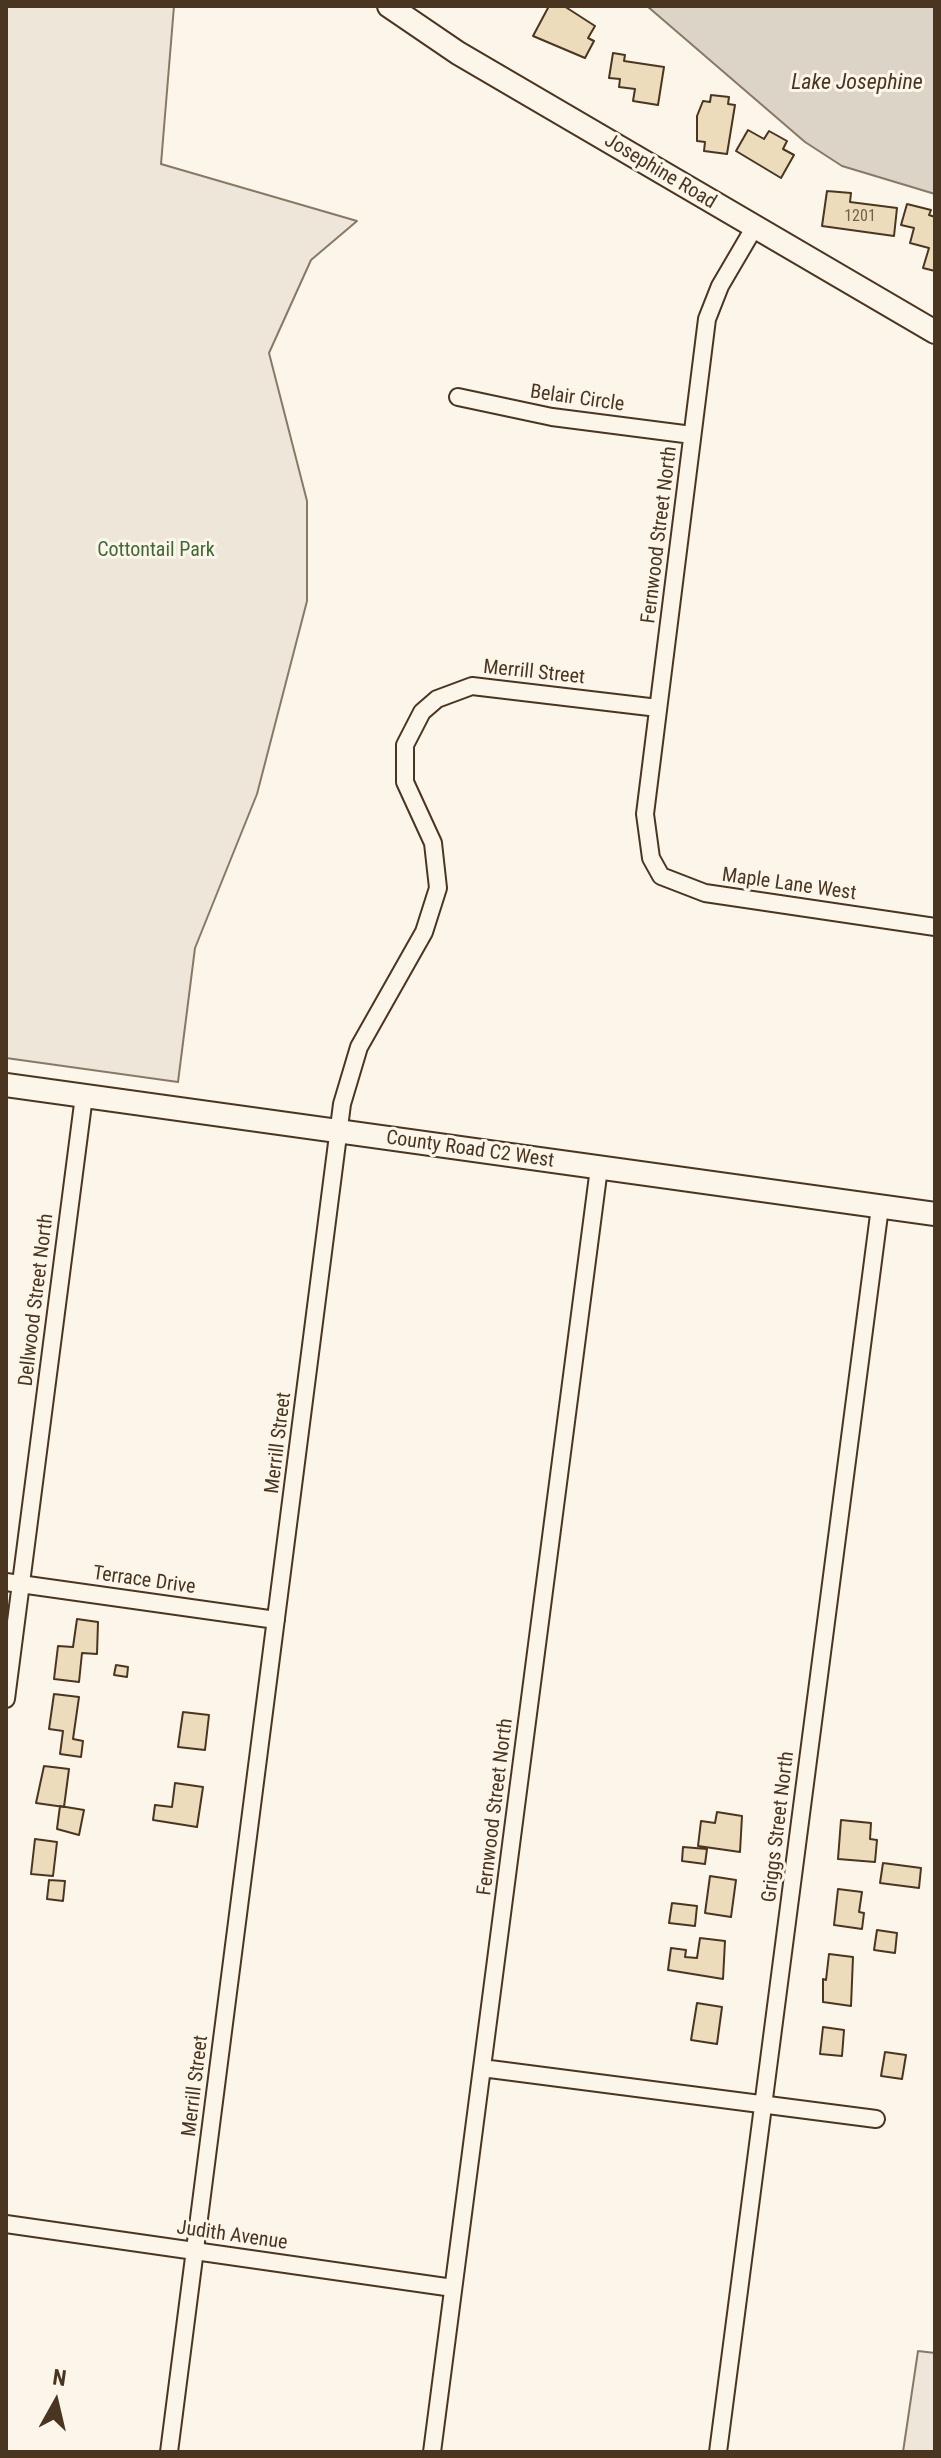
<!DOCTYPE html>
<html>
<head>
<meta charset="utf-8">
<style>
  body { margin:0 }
  #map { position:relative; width:941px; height:2458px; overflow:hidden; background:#fbf6e9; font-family:"Roboto Condensed",sans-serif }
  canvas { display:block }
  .frame { position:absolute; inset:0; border:8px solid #4a3520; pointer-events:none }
  .north { position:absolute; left:16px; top:2362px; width:80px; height:80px; -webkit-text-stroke:6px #fbf6e9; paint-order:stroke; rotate:8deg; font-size:22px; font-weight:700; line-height:32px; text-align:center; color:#4a3520 }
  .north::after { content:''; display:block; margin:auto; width:28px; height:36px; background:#4a3520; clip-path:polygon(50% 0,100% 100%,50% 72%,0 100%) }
</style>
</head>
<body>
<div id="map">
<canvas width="941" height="2458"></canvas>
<div class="frame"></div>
<div class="north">N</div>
</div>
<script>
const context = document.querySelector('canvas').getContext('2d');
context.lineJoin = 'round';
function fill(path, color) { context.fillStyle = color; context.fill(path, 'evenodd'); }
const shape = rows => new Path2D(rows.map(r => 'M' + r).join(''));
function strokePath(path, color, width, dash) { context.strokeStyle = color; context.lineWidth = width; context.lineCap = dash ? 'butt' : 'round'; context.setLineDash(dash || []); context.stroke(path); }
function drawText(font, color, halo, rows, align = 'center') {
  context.font = font + ' "Roboto Condensed",sans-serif'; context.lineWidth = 6; context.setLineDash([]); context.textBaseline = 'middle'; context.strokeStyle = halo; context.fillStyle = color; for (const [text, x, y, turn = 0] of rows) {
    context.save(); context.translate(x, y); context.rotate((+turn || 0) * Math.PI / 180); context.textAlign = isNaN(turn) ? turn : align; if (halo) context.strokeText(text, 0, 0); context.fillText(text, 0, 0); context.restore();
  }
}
const green = shape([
  [6,6,174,6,161,164,357,221,311,260,269,353,307,501,307,601,257,794,195,948,178,1082,6,1058,6,6],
  [918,2351,935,2353,935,2452,903,2452,918,2351]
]);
const water = shape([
  [647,6,935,6,935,194,842,166,805,142,647,6]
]);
const building = shape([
  [549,6,564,6,595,26,588,38,594,41,585,58,533,36,549,6],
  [613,53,625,55,624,61,664,67,658,105,633,101,635,89,619,87,620,79,609,78,613,53],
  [711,95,729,97,728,104,735,105,727,154,704,151,705,142,697,141,697,116,703,101,710,102,711,95],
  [748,130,764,139,769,131,787,141,783,149,794,155,781,178,736,151,748,130],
  [827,191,851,193,850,202,897,208,894,236,822,226,827,191],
  [907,204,931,210,929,215,935,217,935,271,923,268,929,248,910,243,914,228,901,225,907,204],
  [77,1619,98,1622,97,1654,82,1653,79,1682,54,1679,58,1646,73,1647,77,1619],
  [116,1665,128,1667,127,1677,114,1675,116,1665],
  [54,1694,79,1697,73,1739,83,1741,81,1757,60,1754,63,1731,49,1729,54,1694],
  [183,1712,209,1715,205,1750,178,1747,183,1712],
  [44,1766,69,1769,64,1807,36,1803,44,1766],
  [175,1783,203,1787,197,1827,153,1820,155,1805,172,1807,175,1783],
  [60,1806,84,1810,79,1835,57,1829,60,1806],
  [717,1812,742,1816,740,1852,698,1846,701,1821,715,1823,717,1812],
  [841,1820,871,1823,870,1839,877,1840,875,1862,838,1859,841,1820],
  [35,1839,57,1842,53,1876,31,1874,35,1839],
  [683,1847,707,1849,705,1864,682,1861,683,1847],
  [883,1863,921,1868,919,1888,880,1883,883,1863],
  [710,1876,736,1880,731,1917,705,1913,710,1876],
  [49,1880,65,1881,63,1901,47,1899,49,1880],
  [838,1889,862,1892,859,1912,864,1913,862,1929,834,1925,838,1889],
  [672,1903,697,1906,695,1926,669,1923,672,1903],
  [877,1930,897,1933,895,1953,874,1950,877,1930],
  [700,1938,725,1941,723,1979,668,1970,671,1948,686,1950,685,1957,697,1958,700,1938],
  [829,1954,853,1957,851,2006,823,2002,823,1979,826,1980,829,1954],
  [697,2003,722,2007,717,2044,691,2040,697,2003],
  [823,2027,844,2030,842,2056,820,2054,823,2027],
  [885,2052,906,2055,902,2079,881,2076,885,2052]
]);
const minor = shape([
  [754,228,720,286,707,319,645,814,651,858,661,876,705,893,935,927],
  [458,397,552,417,692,435],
  [6,1582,276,1620],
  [6,1699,84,1096],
  [482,2068,876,2119],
  [6,2224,453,2288],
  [169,2452,342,1104,359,1047,424,932,438,888,433,843,405,782,405,745,422,712,437,699,472,686,658,708],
  [432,2452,599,1168],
  [718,2452,880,1207]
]);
const tertiary = shape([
  [389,6,458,53,935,332],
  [6,1085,935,1214]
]);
const numberNames = [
  ["1201",860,217]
];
const streetNames = [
  ["Josephine Road",660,172,31],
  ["Belair Circle",577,399,8],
  ["Fernwood Street North",660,535,-83],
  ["Merrill Street",534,673,6],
  ["Maple Lane West",789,885,8],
  ["County Road C2 West",470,1150,8],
  ["Dellwood Street North",37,1300,-83],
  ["Merrill Street",279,1443,-83],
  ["Terrace Drive",144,1581,8],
  ["Fernwood Street North",496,1807,-83],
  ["Griggs Street North",779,1827,-83],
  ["Merrill Street",196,2086,-83],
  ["Judith Avenue",232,2236,8]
];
const parkNames = [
  ["Cottontail Park",156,551]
];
const waterNames = [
  ["Lake Josephine",857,83]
];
fill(green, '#ede6d9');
strokePath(green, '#887966', 2);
fill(water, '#dcd4c6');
strokePath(water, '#887966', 2);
fill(building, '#ecdcbc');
strokePath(building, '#4a3520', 2);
strokePath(minor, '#4a3520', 20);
strokePath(tertiary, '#4a3520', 26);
strokePath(minor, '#fbf6e9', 16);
strokePath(tertiary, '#fbf6e9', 22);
drawText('16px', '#725f47', null, numberNames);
drawText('20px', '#4a3520', '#fbf6e9', streetNames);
drawText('20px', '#436837', '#fbf6e9', parkNames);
drawText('italic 22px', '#4a3520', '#fbf6e9', waterNames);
</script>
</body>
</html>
